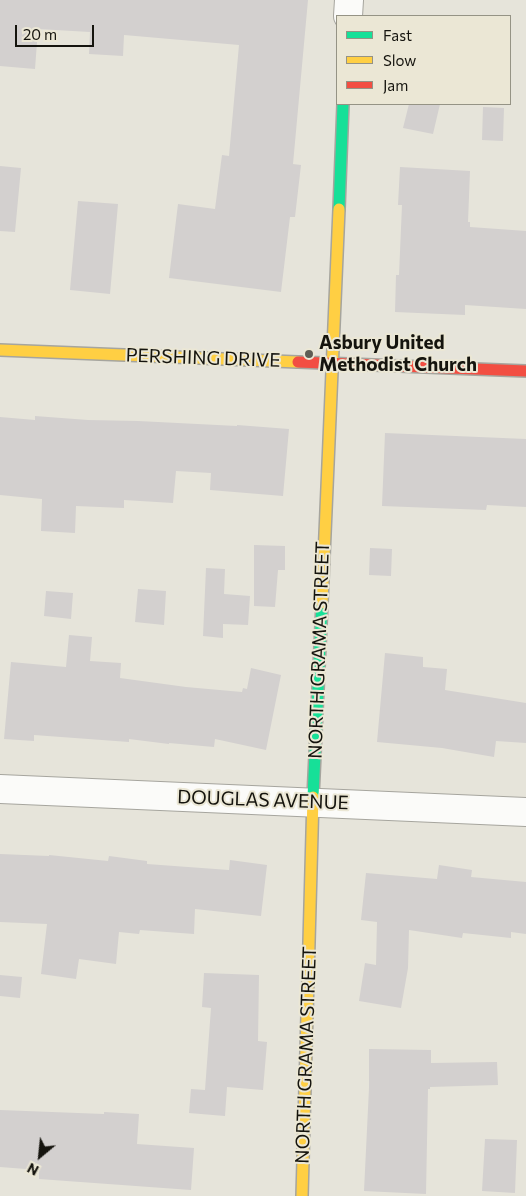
<!DOCTYPE html>
<html>
<head>
<meta charset="utf-8">
<style>
  body { margin:0 }
  #map { position:relative; width:526px; height:1196px; overflow:hidden; background:#e6e4da; font-family:Commissioner,sans-serif }
  canvas { display:block }
  .legend { position:absolute; left:336px; top:15px; width:175px; height:90px; box-sizing:border-box; background:#ebe7d5; border:1px solid #959385; margin:0; padding:6px 9px; list-style:none; font-size:15px; color:#15140e }
  .legend li { display:flex; align-items:center; gap:10px; height:25px }
  .legend b { width:25px; border:1px solid #959385 }
  .north { position:absolute; left:15px; top:1131px; width:50px; height:50px; -webkit-text-stroke:4px #ebe7d5; paint-order:stroke; rotate:208deg; font-size:14px; font-weight:700; line-height:20px; text-align:center; color:#15140e }
  .north::after { content:''; display:block; margin:auto; width:18px; height:22px; background:#15140e; clip-path:polygon(50% 0,100% 100%,50% 72%,0 100%) }
  .scale { position:absolute; left:15px; top:25px; width:79px; height:22px; box-sizing:border-box; border:2px solid #15140e; border-top:0; padding-left:6px; font-size:15px; line-height:18px; white-space:nowrap; color:#15140e; -webkit-text-stroke:4px #ebe7d5; paint-order:stroke }
</style>
</head>
<body>
<div id="map">
<canvas width="526" height="1196"></canvas>
<ul class="legend">
<li><b style="height:6px;background:#16e098"></b>Fast</li>
<li><b style="height:6px;background:#ffcf43"></b>Slow</li>
<li><b style="height:6px;background:#f24e42"></b>Jam</li>
</ul>
<div class="north">N</div>
<div class="scale">20 m</div>
</div>
<script>
const context = document.querySelector('canvas').getContext('2d');
context.lineJoin = 'round';
function fill(path, color) { context.fillStyle = color; context.fill(path, 'evenodd'); }
const shape = rows => new Path2D(rows.map(r => 'M' + r).join(''));
function strokePath(path, color, width, dash) { context.strokeStyle = color; context.lineWidth = width; context.lineCap = dash ? 'butt' : 'round'; context.setLineDash(dash || []); context.stroke(path); }
function drawText(font, color, halo, rows, align = 'center') {
  context.font = font + ' Commissioner,sans-serif'; context.lineWidth = 4; context.setLineDash([]); context.textBaseline = 'middle'; context.strokeStyle = halo; context.fillStyle = color; for (const [text, x, y, turn = 0] of rows) {
    context.save(); context.translate(x, y); context.rotate((+turn || 0) * Math.PI / 180); context.textAlign = isNaN(turn) ? turn : align; if (halo) context.strokeText(text, 0, 0); context.fillText(text, 0, 0); context.restore();
  }
}
const building = shape([
  [0,0,308,0,293,164,301,165,295,217,290,217,281,292,169,278,178,204,215,209,222,155,229,156,239,45,124,35,123,56,89,54,90,32,38,29,35,69,0,66],
  [409,104,440,104,433,134,403,128],
  [483,107,504,108,503,141,482,140],
  [0,166,21,168,15,232,0,231],
  [400,167,470,171,468,222,470,222,470,227,526,231,526,309,465,305,465,315,395,312,396,275,399,275,402,205,398,205],
  [78,201,118,204,110,294,70,290],
  [35,416,88,420,138,421,237,426,237,425,289,429,283,496,210,490,211,473,176,471,173,503,124,500,124,508,76,506,75,533,41,531,42,499,0,495,0,417,35,420],
  [385,433,526,439,526,507,487,505,486,510,382,506],
  [254,545,285,546,285,570,278,570,275,607,254,606],
  [370,548,392,549,391,576,369,575],
  [206,568,225,569,224,594,250,596,248,625,223,624,223,638,203,636],
  [138,589,166,591,164,625,135,622],
  [46,591,73,593,71,619,44,616],
  [69,635,92,637,90,661,121,663,120,678,186,687,242,692,243,688,247,689,251,668,281,675,266,750,215,739,214,747,169,743,169,744,129,739,129,742,34,735,34,741,4,739,11,662,66,667],
  [385,653,423,657,423,667,447,669,445,690,526,703,526,743,496,741,494,757,442,748,377,742],
  [0,854,49,856,49,855,108,861,109,856,147,861,147,864,229,870,230,860,267,865,261,916,195,909,194,934,140,930,139,934,119,932,116,964,79,959,76,979,41,974,47,924,0,922],
  [439,865,472,870,471,877,526,882,526,934,511,932,511,938,463,933,462,938,409,930,408,968,401,1008,359,1001,365,963,376,965,377,922,361,920,366,873,437,879],
  [204,973,259,975,258,1041,267,1042,263,1090,227,1087,225,1116,189,1113,191,1089,205,1090,211,1008,202,1007],
  [0,975,22,977,20,998,0,996],
  [369,1049,431,1050,431,1063,497,1062,498,1085,430,1087,430,1089,428,1089,426,1194,364,1191,369,1088],
  [0,1110,104,1114,104,1112,139,1114,137,1144,194,1148,191,1190,39,1179,39,1170,0,1167],
  [485,1139,517,1140,515,1193,482,1191]
]);
const street = shape([
  [348,16,349,0],
  [0,789,526,812]
]);
const fast = shape([
  [339,209,343,104],
  [313,797,322,603]
]);
const slow = shape([
  [0,350,298,362],
  [322,603,339,209],
  [302,1196,313,797]
]);
const jam = shape([
  [298,362,526,371]
]);
const markers = [
  [309,354,5,"#5e5d55"]
];
const poiNames = [
  ["Asbury United",319,343],
  ["Methodist Church",319,365]
];
const streetNames = [
  ["PERSHING DRIVE",203,358,2],
  ["NORTH GRAMA STREET",319,650,-88],
  ["DOUGLAS AVENUE",263,800,2],
  ["NORTH GRAMA STREET",306,1055,-88]
];
fill(building, '#d3d0cf');
strokePath(street, '#a6a59e', 30);
strokePath(fast, '#a6a59e', 14);
strokePath(slow, '#a6a59e', 14);
strokePath(jam, '#a6a59e', 14);
strokePath(street, '#fbfbf9', 28);
strokePath(fast, '#16e098', 11);
strokePath(slow, '#ffcf43', 11);
strokePath(jam, '#f24e42', 11);
for (const [x, y, r, color] of markers) { const dot = new Path2D(); dot.arc(x, y, r, 0, 2 * Math.PI); context.fillStyle = color; context.fill(dot); strokePath(dot, '#ebe7d5', 2); }
drawText('bold 19px', '#15140e', '#ebe7d5', poiNames, 'left');
drawText('19px', '#15140e', '#ebe7d5', streetNames);
</script>
</body>
</html>
